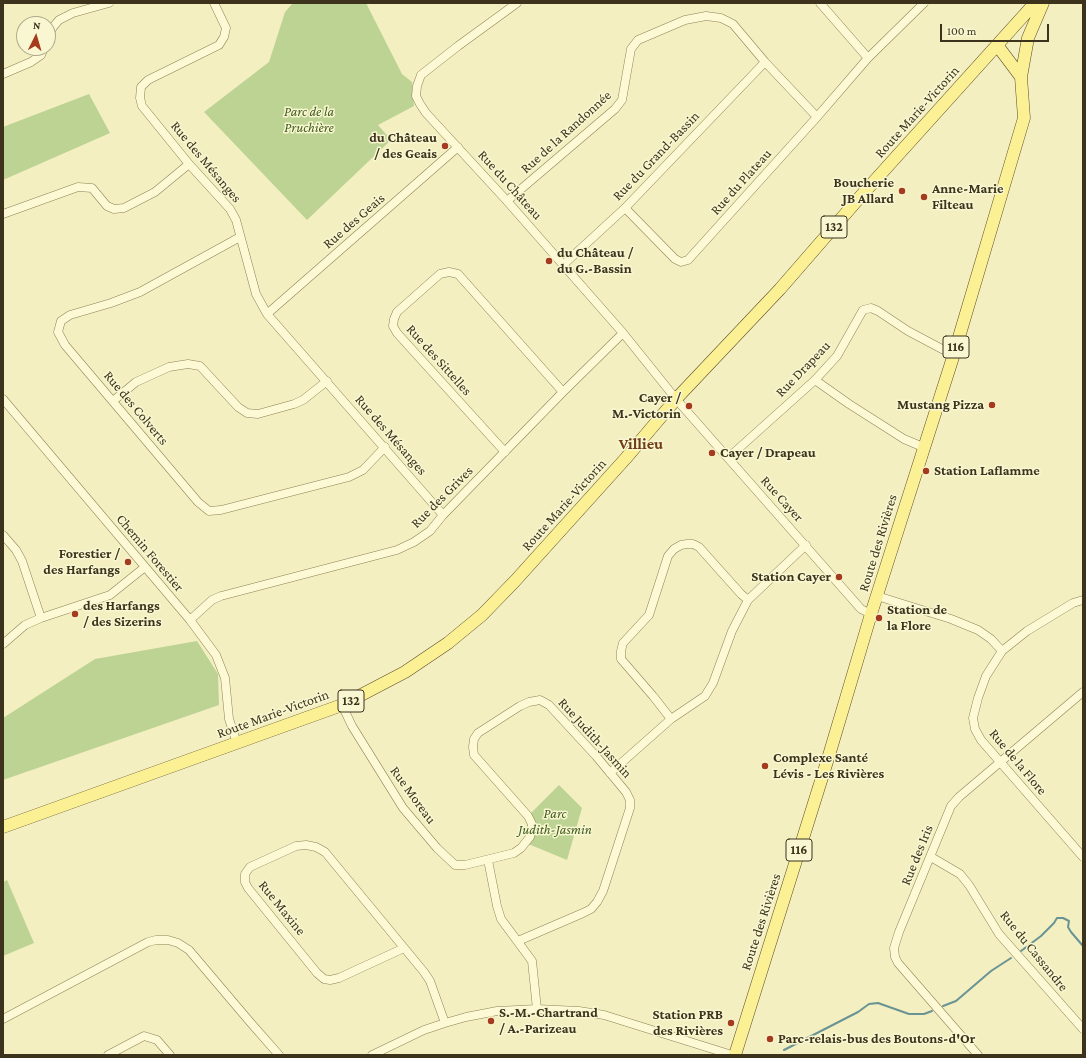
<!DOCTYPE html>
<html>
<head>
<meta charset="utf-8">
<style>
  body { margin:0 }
  #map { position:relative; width:1086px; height:1058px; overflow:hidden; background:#f3efc1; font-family:"Crimson Pro",serif }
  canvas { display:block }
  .frame { position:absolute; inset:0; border:4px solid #3d331c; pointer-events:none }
  .north { position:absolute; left:16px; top:16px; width:40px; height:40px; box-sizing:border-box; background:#f9f7d1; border:1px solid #aea989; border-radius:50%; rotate:5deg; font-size:11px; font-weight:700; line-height:16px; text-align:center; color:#3d331c }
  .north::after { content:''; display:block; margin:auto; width:14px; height:18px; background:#a53b1e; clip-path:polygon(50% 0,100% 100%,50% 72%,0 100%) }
  .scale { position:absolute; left:940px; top:24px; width:109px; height:18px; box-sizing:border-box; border:2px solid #3d331c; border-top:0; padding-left:5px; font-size:12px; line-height:14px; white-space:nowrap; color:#3d331c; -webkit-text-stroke:3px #f9f7d1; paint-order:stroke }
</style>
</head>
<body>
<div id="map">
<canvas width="1086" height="1058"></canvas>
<div class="frame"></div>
<div class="north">N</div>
<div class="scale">100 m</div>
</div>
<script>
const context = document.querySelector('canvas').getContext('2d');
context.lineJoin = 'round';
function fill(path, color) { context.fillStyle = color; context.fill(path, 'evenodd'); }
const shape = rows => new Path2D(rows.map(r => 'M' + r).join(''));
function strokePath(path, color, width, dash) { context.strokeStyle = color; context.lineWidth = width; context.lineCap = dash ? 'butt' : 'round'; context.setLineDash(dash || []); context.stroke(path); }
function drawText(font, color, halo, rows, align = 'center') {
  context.font = font + ' "Crimson Pro",serif'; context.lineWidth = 3; context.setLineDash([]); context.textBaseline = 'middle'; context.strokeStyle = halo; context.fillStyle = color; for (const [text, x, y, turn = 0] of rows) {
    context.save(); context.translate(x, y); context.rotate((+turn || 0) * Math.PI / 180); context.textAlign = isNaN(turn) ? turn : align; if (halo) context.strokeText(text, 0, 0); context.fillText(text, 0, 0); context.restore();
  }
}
const green = shape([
  [293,3,366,3,402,74,412,82,414,106,378,125,391,140,307,220,204,112,269,62,285,12],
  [89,94,110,133,3,180,3,127],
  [197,641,218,674,219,705,3,780,3,718,95,659],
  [559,785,582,808,567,860,526,843,530,837,528,816],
  [7,880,34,943,3,956,3,882]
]);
const stream = shape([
  [1021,951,1041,936,1054,923,1057,918,1063,918,1069,921,1068,927,1071,932,1083,946],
  [943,1006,956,1001,991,971,1011,958],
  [784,1050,858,1012,869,1004,878,1003,909,1014,924,1014,932,1011]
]);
const minor = shape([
  [214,3,226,28,224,37,219,45,148,80,141,87,140,98,142,106,189,164,230,209,236,220,256,294,267,314,443,515],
  [517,3,458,46,421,75,417,86,416,96,420,104,426,113,507,201,623,333,676,399,861,609,871,614],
  [820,3,868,58],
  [48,37,53,27,59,20,73,13,109,3],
  [3,74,31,62,41,55,44,48],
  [507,201,615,109,622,100,631,49,638,40,685,20,706,16,721,18,733,24,765,62,817,117],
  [625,208,675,259,681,262,688,260,817,117,868,58,924,3],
  [3,214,78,187,92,188,107,206,114,209,124,208,155,192,189,164],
  [240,237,140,292,111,303,70,315,61,321,58,332,65,345,198,502,209,511,221,510,349,477,363,470,385,447],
  [563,265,625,208,765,62],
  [267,314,458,147],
  [815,380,849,404,904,439,923,447],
  [3,399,190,620,216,655,225,678,229,719,237,743],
  [113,401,136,382,169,367,188,364,200,366,238,407,247,413,258,414,294,404,303,400,327,381],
  [505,452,397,333,393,326,394,319,397,312,440,274,449,272,458,274,563,392],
  [728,458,815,380,837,356,863,310,871,308,878,311,908,331,942,349,954,354],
  [3,535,16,550,22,561,41,618],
  [877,596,951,619,978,630,991,639,1002,651],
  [1083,600,1073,603,1027,631,1002,651,986,676,978,698,973,718,975,729,981,740,1083,857],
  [190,620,212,600,221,596,397,550,414,542,430,531,443,515,563,392,623,333],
  [3,644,25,625,41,618,110,595,145,567],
  [342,705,352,726,403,808,437,848,455,865,465,865,514,853,521,848,530,837,532,824,528,816,474,755,473,747,474,739,478,733,520,706,529,702,540,700,549,705,596,756,626,792,630,800,630,808,603,891,597,902,591,909,583,913,518,941],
  [671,719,653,696,621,659,621,651,623,643,649,615,668,556,674,549,681,545,687,544,693,544,699,547,741,594,748,600],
  [610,773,671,719,705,696,713,683,732,631,748,600,806,545],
  [931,857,960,874,969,885,999,934,1083,1029],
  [488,860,497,906,501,919,532,961,537,1009],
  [404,948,339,978,330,980,324,979,317,973,248,888,245,882,245,874,250,867,296,846,306,845,316,847,325,852,424,972,430,981,445,1023],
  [3,1019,148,942,156,940,168,940,178,943,189,950,250,1022,279,1055],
  [108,1055,144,1036,157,1040,170,1055],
  [372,1055,424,1030,445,1023,466,1017,497,1011,537,1009,579,1011,604,1015,732,1055],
  [978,1055,898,963,895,957,894,948,899,932,951,806,959,797,1083,692]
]);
const primary = shape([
  [1021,77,1028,38,1043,3],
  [3,827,342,705,405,672,448,643,482,615,515,581,626,458,676,399,780,289,860,197,1035,3],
  [735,1055,830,752,871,614,954,354,1024,118,1021,77,997,45]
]);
const markers = [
  [445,146,4,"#a53b1e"],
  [902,191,4,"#a53b1e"],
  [924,197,4,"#a53b1e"],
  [549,261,4,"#a53b1e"],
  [992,405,4,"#a53b1e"],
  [689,406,4,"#a53b1e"],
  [712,453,4,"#a53b1e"],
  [926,471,4,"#a53b1e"],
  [128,562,4,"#a53b1e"],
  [839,577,4,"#a53b1e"],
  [75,614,4,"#a53b1e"],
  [879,618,4,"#a53b1e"],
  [765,766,4,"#a53b1e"],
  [491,1021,4,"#a53b1e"],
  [731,1023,4,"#a53b1e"],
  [770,1039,4,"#a53b1e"]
];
const shields = [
  [834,227,26],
  [956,347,26],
  [351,701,26],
  [799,850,26]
];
const shieldNames = [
  ["132",834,227],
  ["116",956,347],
  ["132",351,701],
  ["116",799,850]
];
const parkNames = [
  ["Parc de la",309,112],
  ["Pruchière",309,128],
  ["Parc",555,814],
  ["Judith-Jasmin",555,830]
];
const streetNames = [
  ["Route Marie-Victorin",917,112,-48],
  ["Rue de la Randonnée",566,132,-42],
  ["Rue du Grand-Bassin",656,156,-46],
  ["Rue des Mésanges",206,162,50],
  ["Rue du Plateau",741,182,-48],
  ["Rue du Château",510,185,48],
  ["Rue des Geais",354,221,-41],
  ["Rue des Sittelles",439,360,48],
  ["Rue Drapeau",803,369,-46],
  ["Rue des Colverts",136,408,50],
  ["Rue des Mésanges",391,435,49],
  ["Rue des Grives",442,497,-45],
  ["Rue Cayer",782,499,48],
  ["Route Marie-Victorin",564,505,-48],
  ["Route des Rivières",878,543,-73],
  ["Chemin Forestier",150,553,50],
  ["Route Marie-Victorin",273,714,-20],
  ["Rue Judith-Jasmin",595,738,48],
  ["Rue de la Flore",1018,762,50],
  ["Rue Moreau",413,795,54],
  ["Rue des Iris",917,855,-68],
  ["Rue Maxine",282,908,51],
  ["Route des Rivières",761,922,-72],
  ["Rue du Cassandre",1034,951,51]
];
const poiNames = [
  ["du Château",437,138,"right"],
  ["/ des Geais",437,154,"right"],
  ["Boucherie",894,183,"right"],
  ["JB Allard",894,199,"right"],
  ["Anne-Marie",932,189],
  ["Filteau",932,205],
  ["du Château /",557,253],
  ["du G.-Bassin",557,269],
  ["Cayer /",681,398,"right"],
  ["M.-Victorin",681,414,"right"],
  ["Mustang Pizza",984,405,"right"],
  ["Cayer / Drapeau",720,453],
  ["Station Laflamme",934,471],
  ["Forestier /",120,554,"right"],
  ["des Harfangs",120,570,"right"],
  ["Station Cayer",831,577,"right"],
  ["des Harfangs",83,606],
  ["/ des Sizerins",83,622],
  ["Station de",887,610],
  ["la Flore",887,626],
  ["Complexe Santé",773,758],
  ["Lévis - Les Rivières",773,774],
  ["S.-M.-Chartrand",499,1013],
  ["/ A.-Parizeau",499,1029],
  ["Station PRB",723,1015,"right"],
  ["des Rivières",723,1031,"right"],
  ["Parc-relais-bus des Boutons-d'Or",778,1039]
];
const quarterNames = [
  ["Villieu",641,444]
];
fill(green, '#bdd393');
strokePath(stream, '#699493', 2);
strokePath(minor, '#8f8156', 9);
strokePath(primary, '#5c4c2b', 13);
strokePath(minor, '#fdf9d5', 8);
strokePath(primary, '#fbf194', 12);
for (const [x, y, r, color] of markers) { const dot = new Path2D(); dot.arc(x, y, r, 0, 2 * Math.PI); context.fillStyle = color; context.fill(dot); strokePath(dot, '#f9f7d1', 1.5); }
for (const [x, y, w] of shields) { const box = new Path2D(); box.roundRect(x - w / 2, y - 11, w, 22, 3); context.fillStyle = '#f9f7d1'; context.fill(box); strokePath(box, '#3d331c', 1); }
drawText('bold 13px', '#3d331c', null, shieldNames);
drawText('italic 14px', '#405c20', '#f9f7d1', parkNames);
drawText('14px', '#3d331c', '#f9f7d1', streetNames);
drawText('bold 14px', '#3d331c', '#f9f7d1', poiNames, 'left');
drawText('bold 16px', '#6f3c16', '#f9f7d1', quarterNames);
</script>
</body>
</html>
